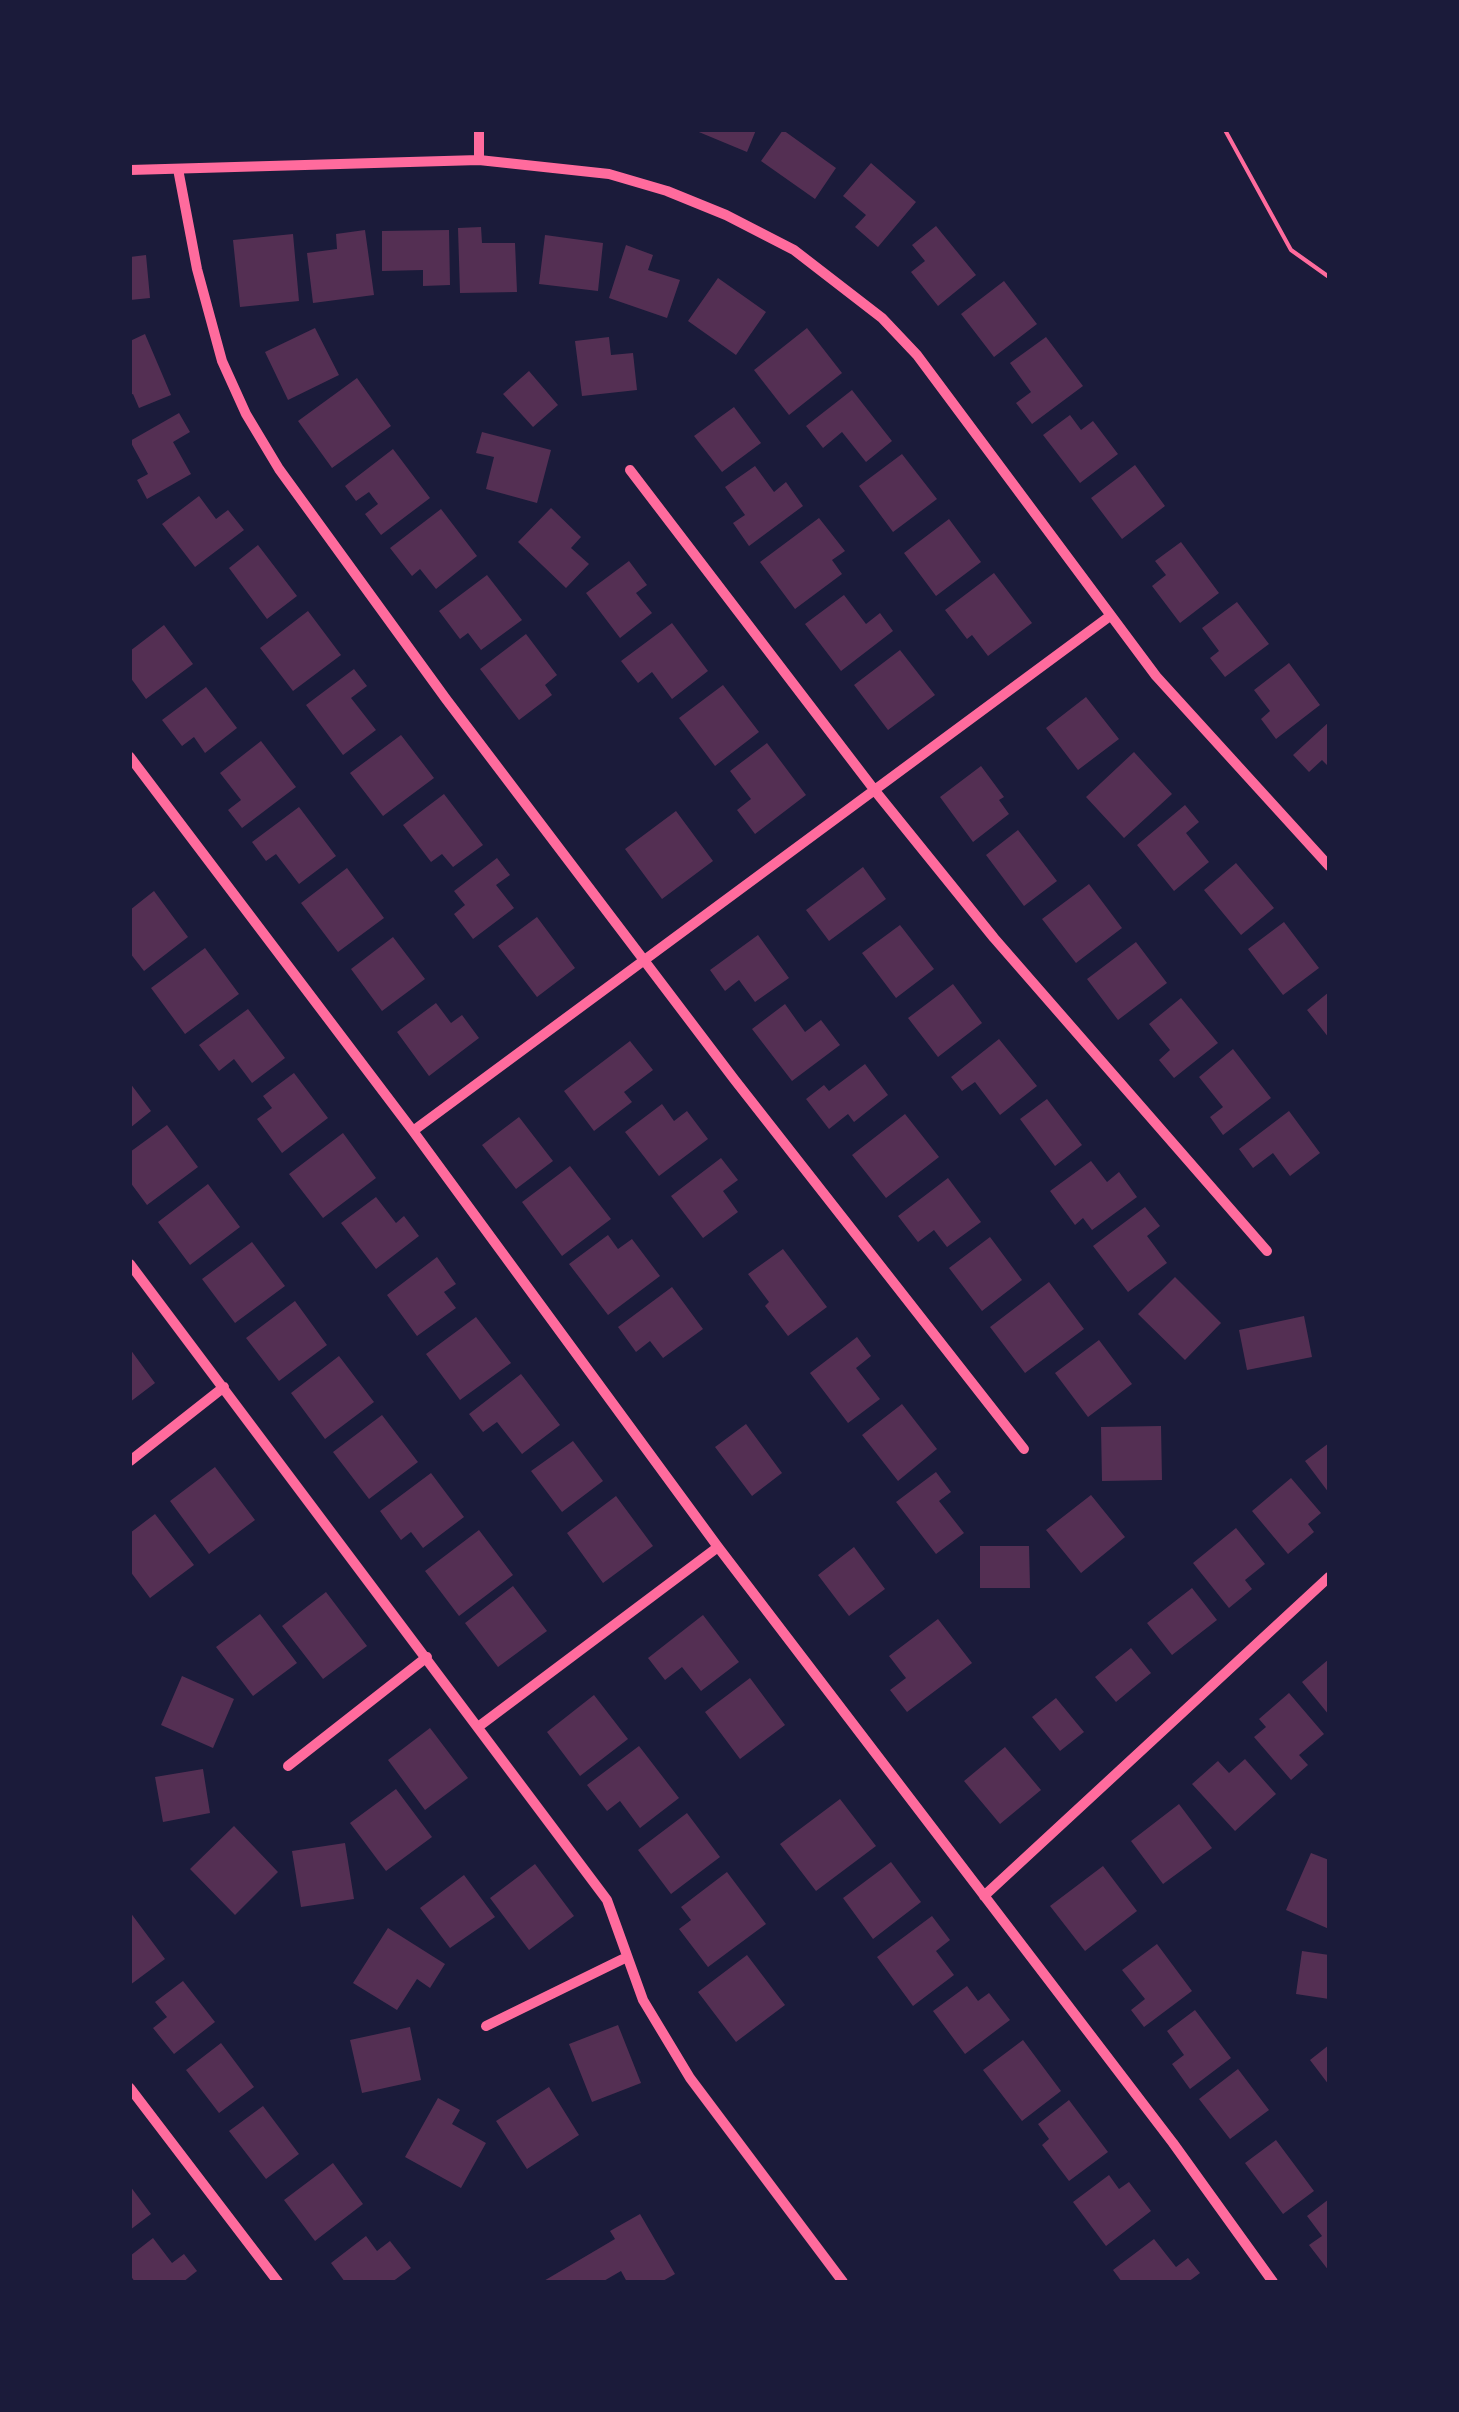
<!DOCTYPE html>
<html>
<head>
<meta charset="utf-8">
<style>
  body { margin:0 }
  #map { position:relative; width:1459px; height:2412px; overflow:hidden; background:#1b1b3a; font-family:Barlow,sans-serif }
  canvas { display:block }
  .frame { position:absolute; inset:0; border:132px solid #1b1b3a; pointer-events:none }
</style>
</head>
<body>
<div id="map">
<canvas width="1459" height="2412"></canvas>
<div class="frame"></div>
</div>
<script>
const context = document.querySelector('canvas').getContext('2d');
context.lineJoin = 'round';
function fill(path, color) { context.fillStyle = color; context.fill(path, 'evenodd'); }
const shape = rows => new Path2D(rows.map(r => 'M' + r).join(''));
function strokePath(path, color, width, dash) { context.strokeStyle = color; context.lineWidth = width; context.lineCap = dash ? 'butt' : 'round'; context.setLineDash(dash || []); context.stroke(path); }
const building = shape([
  [694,130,756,130,747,152],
  [783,130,836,168,815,199,761,161],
  [871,163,916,202,878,247,855,227,866,215,843,196],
  [936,226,976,275,938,306,911,272,925,261,912,245],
  [481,227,482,243,515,243,517,292,460,293,458,228],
  [365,230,374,295,313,303,307,253,337,249,336,234],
  [449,230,450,285,423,286,423,270,382,271,382,231],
  [293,234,299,301,240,307,233,240],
  [545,235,603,243,598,291,539,284],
  [626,245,653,255,648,270,680,280,667,318,609,298],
  [146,255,150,298,130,300,130,257],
  [718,278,766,312,736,355,688,321],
  [1004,281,1037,324,994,357,961,314],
  [315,328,339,375,288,400,265,352],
  [807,328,842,373,789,415,754,370],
  [145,334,171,395,139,408,133,394,130,395,130,341],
  [609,337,611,355,633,353,637,390,582,396,575,341],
  [1046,337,1083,386,1032,424,1016,403,1031,392,1010,363],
  [529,371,558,405,533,427,503,394],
  [357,378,391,426,332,468,298,421],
  [852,390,892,441,866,462,842,432,823,448,806,426],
  [734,407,761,443,722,472,694,436],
  [179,413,190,432,173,442,191,474,147,499,137,480,148,474,130,441],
  [1070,415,1081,430,1093,421,1118,454,1080,483,1043,435],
  [482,432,551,450,537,503,486,489,494,457,476,453],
  [393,449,430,498,381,535,365,514,378,504,369,492,356,501,345,486],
  [902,454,937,499,893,532,859,486],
  [1135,465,1165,506,1122,539,1091,498],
  [755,466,774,492,786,482,803,506,749,546,733,523,745,515,725,487],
  [199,496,216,519,228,510,244,530,195,567,162,524],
  [551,508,581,537,571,548,589,564,566,588,518,542],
  [441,509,477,556,436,589,420,569,412,576,390,548],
  [819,518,845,551,832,560,842,574,795,609,760,562],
  [949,519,981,562,936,596,904,553],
  [1181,542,1219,593,1180,623,1152,586,1166,575,1155,561],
  [258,545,297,596,267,619,229,568],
  [629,561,647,585,636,593,652,613,620,638,586,593],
  [994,573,1032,623,988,656,972,635,967,639,945,610],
  [487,575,522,620,481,650,468,633,460,639,439,611],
  [844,595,866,624,880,613,893,631,841,671,805,624],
  [1237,602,1269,644,1225,677,1210,658,1219,651,1202,628],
  [308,611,341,655,293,691,260,648],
  [672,623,708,671,672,699,652,672,638,683,621,661],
  [164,625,193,664,146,699,130,677,130,651],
  [526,634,557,675,545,685,552,695,519,720,480,669],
  [900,650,935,695,888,730,854,685],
  [1289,663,1320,705,1276,739,1261,719,1270,711,1254,690],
  [354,669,367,686,351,698,376,730,343,755,306,705],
  [723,685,759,732,715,766,679,718],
  [206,687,237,728,205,753,194,737,182,746,162,720],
  [1086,697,1119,739,1078,770,1046,728],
  [1329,722,1329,767,1322,760,1309,772,1293,755],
  [401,735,434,778,383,816,350,773],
  [261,741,296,787,242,828,228,810,241,800,220,773],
  [767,743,806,795,755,834,737,810,751,799,730,771],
  [1134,752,1172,794,1124,838,1086,797],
  [981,766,1004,797,999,800,1009,814,973,842,940,797],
  [444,794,483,845,453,867,442,854,431,862,403,825],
  [1185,805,1199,822,1186,833,1209,862,1174,891,1137,845],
  [299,807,336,856,299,884,276,854,266,861,252,842],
  [676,811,713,861,662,899,625,849],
  [1018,830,1057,881,1024,906,986,855],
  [497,858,510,875,496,885,514,908,473,939,454,914,465,905,454,891],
  [1236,863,1274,908,1241,935,1204,890],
  [863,867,886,899,829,941,806,910],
  [347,868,384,918,338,952,301,903],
  [1089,884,1122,928,1076,963,1042,919],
  [154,891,188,937,144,971,130,953,130,910],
  [537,917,575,968,537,997,498,946],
  [1284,922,1319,968,1283,995,1248,949],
  [900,925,934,969,896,998,862,953],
  [758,935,789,978,755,1002,739,980,725,991,710,970],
  [393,937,425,979,382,1011,351,969],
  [1136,942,1167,983,1118,1020,1087,979],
  [205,948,239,994,185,1034,151,988],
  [953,984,982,1023,938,1057,908,1018],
  [1329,992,1329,1038,1307,1010],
  [1181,998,1218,1043,1174,1078,1159,1060,1170,1050,1149,1024],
  [436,1003,451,1023,462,1015,479,1038,429,1076,397,1032],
  [785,1004,805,1032,821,1020,840,1045,792,1081,752,1029],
  [248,1009,285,1058,252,1083,234,1059,219,1071,199,1045],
  [999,1039,1037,1086,1000,1115,975,1082,962,1091,951,1077],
  [630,1041,653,1070,624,1092,632,1102,594,1131,564,1091],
  [1233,1049,1271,1098,1223,1135,1210,1117,1223,1107,1199,1077],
  [865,1064,888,1095,854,1122,848,1114,829,1129,806,1099,824,1085,829,1091],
  [294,1073,328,1118,282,1153,257,1119,272,1108,263,1096],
  [130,1083,151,1111,130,1128],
  [1047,1099,1082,1145,1055,1166,1020,1119],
  [662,1104,674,1121,687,1111,708,1139,659,1176,625,1132],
  [1289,1111,1320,1153,1290,1176,1273,1153,1253,1168,1239,1149],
  [905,1114,939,1157,886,1198,852,1155],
  [519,1117,553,1161,516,1189,482,1145],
  [167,1125,198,1167,147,1205,130,1182,130,1152],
  [343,1133,376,1178,323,1218,289,1174],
  [721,1158,738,1180,723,1191,738,1212,703,1238,671,1196],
  [1091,1161,1107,1182,1119,1172,1137,1197,1092,1230,1083,1218,1075,1225,1050,1191],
  [570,1166,611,1219,562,1256,522,1202],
  [948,1178,981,1222,947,1247,934,1230,918,1242,898,1216],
  [208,1184,240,1227,190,1265,158,1222],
  [376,1197,396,1223,404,1216,419,1236,376,1269,341,1223],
  [1145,1207,1160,1226,1147,1236,1167,1263,1128,1292,1093,1246],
  [608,1235,618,1249,632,1239,660,1276,608,1315,569,1264],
  [990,1237,1022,1280,982,1311,949,1268],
  [252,1242,285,1286,235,1323,202,1279],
  [783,1249,827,1307,788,1336,765,1306,769,1302,748,1274],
  [437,1257,456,1284,444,1292,456,1308,417,1336,387,1295],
  [1175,1277,1221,1323,1185,1360,1138,1314],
  [1049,1282,1084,1329,1025,1373,990,1327],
  [672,1287,703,1329,663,1358,650,1341,636,1352,618,1327],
  [295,1301,327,1345,279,1381,246,1338],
  [1304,1316,1312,1357,1247,1370,1239,1330],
  [476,1317,511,1363,460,1400,426,1354],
  [857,1337,871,1356,856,1368,880,1399,848,1423,810,1373],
  [1099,1340,1132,1384,1088,1417,1055,1373],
  [130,1349,155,1383,130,1402],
  [339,1356,374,1402,325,1439,291,1393],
  [521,1374,560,1425,522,1454,497,1422,483,1432,469,1414],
  [902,1404,937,1449,898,1481,862,1435],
  [382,1415,418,1462,369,1499,333,1452],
  [746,1424,782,1473,752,1496,715,1447],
  [1161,1426,1162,1480,1102,1481,1101,1427],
  [573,1441,603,1481,562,1512,531,1471],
  [1329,1443,1329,1493,1305,1461],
  [215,1467,255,1520,209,1554,170,1501],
  [936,1472,951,1492,939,1501,964,1533,936,1554,896,1502],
  [431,1473,464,1517,423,1548,411,1532,401,1540,380,1511],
  [1291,1478,1321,1513,1308,1524,1314,1532,1288,1554,1252,1511],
  [1091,1495,1125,1537,1081,1573,1046,1530],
  [616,1496,653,1546,603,1583,567,1533],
  [155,1514,194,1565,150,1598,130,1571,130,1533],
  [1236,1528,1265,1564,1245,1580,1252,1589,1229,1608,1193,1563],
  [479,1530,513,1575,459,1616,425,1571],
  [980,1546,1029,1546,1030,1588,980,1588],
  [854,1547,885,1589,849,1616,818,1575],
  [513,1586,547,1631,498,1667,465,1623],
  [1192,1588,1217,1620,1172,1655,1147,1623],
  [326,1592,367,1646,323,1679,282,1626],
  [260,1614,297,1663,253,1696,216,1647],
  [703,1615,739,1662,701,1691,682,1667,665,1680,648,1658],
  [938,1619,972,1663,907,1712,890,1690,906,1678,889,1656],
  [1131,1648,1151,1673,1116,1702,1095,1677],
  [1329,1659,1329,1715,1302,1682],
  [182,1676,234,1699,213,1748,161,1725],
  [750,1678,785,1725,740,1759,705,1712],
  [1289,1693,1324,1734,1299,1755,1308,1765,1291,1780,1254,1737,1266,1727,1259,1719],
  [594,1695,628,1739,580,1776,547,1732],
  [1056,1698,1084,1732,1060,1751,1032,1717],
  [430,1728,468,1778,425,1810,388,1760],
  [639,1746,679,1798,640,1828,620,1801,607,1811,587,1785],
  [1005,1747,1041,1790,1000,1824,964,1781],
  [1245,1759,1276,1794,1235,1831,1192,1784,1218,1761,1229,1773],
  [203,1769,210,1813,163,1822,155,1777],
  [396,1789,432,1837,386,1871,350,1823],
  [840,1799,876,1846,816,1891,780,1844],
  [1179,1804,1212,1848,1163,1884,1131,1841],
  [687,1813,720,1857,671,1894,638,1850],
  [234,1826,278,1872,235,1915,190,1869],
  [345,1843,354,1899,301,1907,292,1851],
  [1311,1853,1329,1860,1329,1929,1286,1910],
  [891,1862,921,1902,873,1939,843,1898],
  [535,1864,574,1916,529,1950,490,1898],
  [1103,1866,1137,1911,1085,1951,1050,1906],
  [727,1872,766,1924,708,1967,679,1929,691,1920,681,1907],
  [464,1875,495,1917,450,1948,420,1908],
  [130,1912,165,1959,130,1985],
  [932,1916,950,1940,936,1951,954,1975,913,2006,877,1957],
  [388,1928,445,1964,430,1988,417,1979,397,2010,353,1983],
  [1157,1944,1192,1991,1144,2027,1131,2010,1145,1999,1122,1970],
  [1302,1951,1329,1955,1329,1999,1296,1994],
  [747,1955,785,2005,736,2042,698,1992],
  [183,1981,215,2022,174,2054,153,2028,167,2017,155,2002],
  [967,1986,978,2001,989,1993,1010,2020,965,2054,933,2011],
  [1195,2010,1231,2058,1190,2089,1172,2064,1184,2055,1167,2031],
  [618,2025,641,2083,592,2102,569,2044],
  [410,2027,421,2080,362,2093,350,2040],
  [1023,2040,1061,2091,1022,2121,983,2070],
  [221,2043,254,2087,219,2113,186,2070],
  [1329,2045,1329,2085,1310,2060],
  [1238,2069,1269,2110,1230,2139,1199,2099],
  [549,2087,579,2135,527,2169,496,2121],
  [438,2098,460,2110,452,2124,486,2143,461,2188,405,2157],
  [1069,2100,1108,2152,1069,2181,1042,2145,1049,2139,1038,2124],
  [263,2106,299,2154,266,2179,229,2131],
  [1276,2140,1314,2191,1283,2214,1245,2163],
  [333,2163,363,2204,315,2241,284,2200],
  [1109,2175,1119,2189,1129,2182,1151,2211,1106,2246,1073,2202],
  [130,2186,151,2214,130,2230],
  [1329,2199,1329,2271,1309,2245,1322,2236,1307,2216],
  [640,2214,675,2274,661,2282,627,2282,621,2271,602,2282,542,2282,615,2239,610,2231],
  [366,2236,377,2251,390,2241,411,2268,392,2282,345,2282,331,2263],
  [153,2238,172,2263,184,2254,197,2271,183,2282,135,2282,130,2275,130,2256],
  [1154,2239,1176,2267,1188,2258,1200,2273,1188,2282,1122,2282,1113,2270]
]);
const path = shape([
  [1225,130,1291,250,1329,277]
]);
const minor = shape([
  [479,160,479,130],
  [178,169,197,269,222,361,246,414,279,469,446,699,734,1079,1024,1449],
  [130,170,479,160,609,174,667,191,726,215,794,250,882,318,917,355,1156,676,1329,866],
  [630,470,876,792,994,938,1267,1251],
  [130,757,413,1131,718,1547,1173,2143,1273,2282],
  [413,1131,1110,616],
  [130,1264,607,1900,643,2000,690,2078,843,2282],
  [130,1461,224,1387],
  [478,1727,718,1547],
  [288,1766,427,1657],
  [984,1896,1329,1577],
  [486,2026,627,1957],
  [130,2088,278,2282]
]);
fill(building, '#542f53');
strokePath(path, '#ff6b9d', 4);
strokePath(minor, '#ff6b9d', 10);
</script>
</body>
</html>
